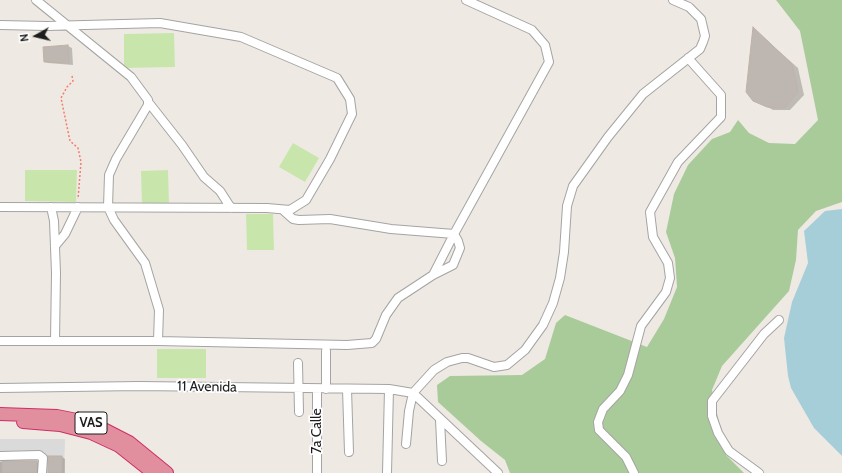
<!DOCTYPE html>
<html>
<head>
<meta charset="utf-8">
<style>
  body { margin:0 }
  #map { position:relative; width:842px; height:473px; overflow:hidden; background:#eeeae3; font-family:Cabin,sans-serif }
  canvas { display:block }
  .north { position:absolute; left:16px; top:16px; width:40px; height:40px; -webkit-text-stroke:3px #fff; paint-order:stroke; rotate:262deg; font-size:11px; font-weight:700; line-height:16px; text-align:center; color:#1d1d1d }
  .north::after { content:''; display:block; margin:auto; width:14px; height:18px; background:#1d1d1d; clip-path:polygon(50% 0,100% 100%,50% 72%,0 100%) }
</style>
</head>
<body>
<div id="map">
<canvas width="842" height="473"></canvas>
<div class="north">N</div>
</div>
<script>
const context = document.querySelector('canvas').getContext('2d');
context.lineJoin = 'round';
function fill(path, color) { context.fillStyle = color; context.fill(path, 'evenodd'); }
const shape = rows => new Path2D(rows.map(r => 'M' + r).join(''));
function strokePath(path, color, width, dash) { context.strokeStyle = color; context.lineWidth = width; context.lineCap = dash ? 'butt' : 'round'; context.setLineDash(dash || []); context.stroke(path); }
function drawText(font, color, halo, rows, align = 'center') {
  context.font = font + ' Cabin,sans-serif'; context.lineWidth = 3.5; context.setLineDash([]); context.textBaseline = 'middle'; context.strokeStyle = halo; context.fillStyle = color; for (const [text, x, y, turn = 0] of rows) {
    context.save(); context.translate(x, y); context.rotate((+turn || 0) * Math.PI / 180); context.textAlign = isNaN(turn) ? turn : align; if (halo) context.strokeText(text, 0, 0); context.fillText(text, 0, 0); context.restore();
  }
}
const residential = shape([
  [0,439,65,439,64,473,0,473]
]);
const grass = shape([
  [174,33,175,67,124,68,124,34],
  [293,143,319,158,305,182,279,167],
  [25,170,77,170,76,202,25,201],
  [168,170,169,204,142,205,141,171],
  [246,214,273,214,274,250,247,250],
  [157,349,206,349,206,378,157,378]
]);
const forest = shape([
  [776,0,842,0,842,202,816,211,798,230,796,260,789,291,722,366,712,390,726,455,744,473,510,473,505,460,481,441,438,402,437,385,450,376,522,375,545,359,556,323,565,315,647,347,664,319,677,287,675,258,666,232,674,194,688,165,712,139,730,132,738,120,749,133,769,143,795,144,818,120,800,31]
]);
const water = shape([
  [842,209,842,456,814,428,791,388,788,376,784,338,792,302,808,263,804,231,825,211]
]);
const shadow = shape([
  [754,29,798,68,804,95,790,110,773,110,760,103],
  [68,46,72,48,73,65,48,63,45,61,44,48],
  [62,457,65,459,65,473,48,473],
  [0,462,37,462,41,464,40,473,0,473]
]);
const building = shape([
  [753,27,792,64,798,92,784,108,767,107,753,101,746,92,753,27],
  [68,45,69,63,44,62,43,47,68,45],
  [48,456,62,456,62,473,48,473,48,456],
  [2,461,37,461,37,473,2,473,2,461]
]);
const path = shape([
  [72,76,73,81,67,87,61,98,70,141,78,148,81,162,78,199]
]);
const minor = shape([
  [36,0,131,77,148,100,148,105,116,159,109,175,108,207,114,220,145,263,159,310,158,341],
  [0,25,47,26,160,23,241,37,337,78,350,99,352,114,330,159,306,200,290,210,267,208,0,207],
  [149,103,182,145,204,177,220,191,231,208],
  [51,207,54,221,56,273,55,341],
  [284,211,293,219,299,220,330,219,391,229,454,234,433,275],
  [55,246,65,234,78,207],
  [0,341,158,341,347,345,372,343,376,339,386,315,398,298,433,275,453,265,460,248,458,241,454,234,549,62,545,45,532,30,466,0],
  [326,351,326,389],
  [298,363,299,412],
  [0,388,139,386,389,389,413,393],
  [347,389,349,452],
  [413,393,498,473],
  [440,420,442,461],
  [406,444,409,411,413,393,434,370,447,362,462,358,468,358,494,367,507,365,525,350,543,325,553,303,560,278,564,252,567,206,573,186,608,137,643,94,700,49,703,42,705,36,701,19,689,7,673,0],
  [0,456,39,455,43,458,42,473],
  [317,473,317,389],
  [387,473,389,389],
  [634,473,626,457,599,430,598,422,603,409,620,391,628,375,641,326,666,292,670,278,668,263,653,237,650,212,678,162,721,117,721,95,688,58],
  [759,473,729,451,718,433,712,416,712,401,764,334,779,320]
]);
const highway = shape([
  [0,414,57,416,92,423,129,442,167,473],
  [23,422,60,425,91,433,119,446,153,473]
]);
const shields = [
  [91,423,32]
];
const shieldNames = [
  ["VAS",91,423]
];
const streetNames = [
  ["11 Avenida",207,387,1],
  ["7a Calle",317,431,-90]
];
fill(residential, '#dbdada');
fill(grass, '#c8e6ac');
fill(forest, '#a9cb9a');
fill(water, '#a6ced9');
fill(shadow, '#0003');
fill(building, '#beb6b0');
strokePath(building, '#bfb1a7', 1);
strokePath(minor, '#a4a4a4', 10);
strokePath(highway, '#cf2d65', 14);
strokePath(path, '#f27d70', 1.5, [2, 2]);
strokePath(minor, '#fff', 8);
strokePath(highway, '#e18f9f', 12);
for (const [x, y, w] of shields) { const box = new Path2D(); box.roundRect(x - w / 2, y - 11, w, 22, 3); context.fillStyle = '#fff'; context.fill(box); strokePath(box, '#1d1d1d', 1); }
drawText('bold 13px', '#1d1d1d', null, shieldNames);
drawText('14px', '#1d1d1d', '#fff', streetNames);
</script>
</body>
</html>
